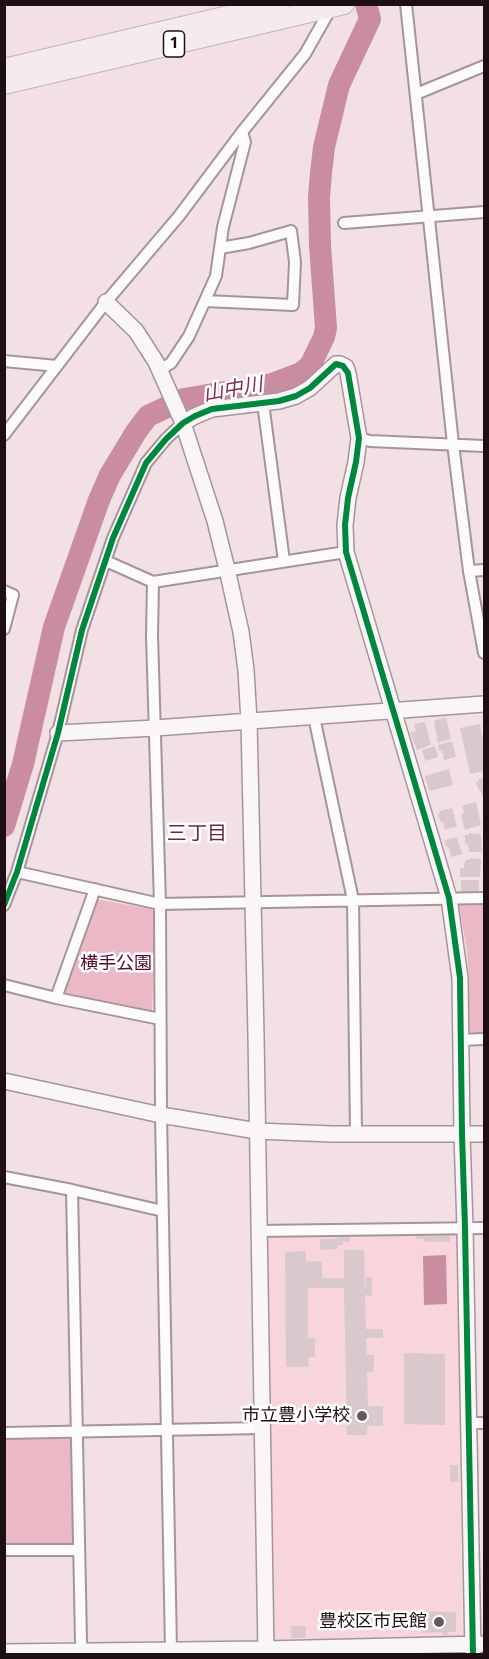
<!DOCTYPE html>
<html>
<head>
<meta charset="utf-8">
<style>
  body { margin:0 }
  #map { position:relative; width:489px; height:1659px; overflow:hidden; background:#f2e0e4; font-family:"Fira Sans Condensed",sans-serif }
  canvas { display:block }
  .frame { position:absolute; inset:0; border:6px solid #1d0f13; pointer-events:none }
</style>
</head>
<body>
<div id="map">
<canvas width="489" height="1659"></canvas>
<div class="frame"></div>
</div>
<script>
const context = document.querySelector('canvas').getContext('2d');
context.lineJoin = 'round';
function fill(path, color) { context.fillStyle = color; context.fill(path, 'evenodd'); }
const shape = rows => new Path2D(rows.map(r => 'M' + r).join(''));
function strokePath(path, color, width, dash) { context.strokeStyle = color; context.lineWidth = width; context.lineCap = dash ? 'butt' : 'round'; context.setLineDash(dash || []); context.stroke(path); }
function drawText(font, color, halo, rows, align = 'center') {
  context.font = font + ' "Fira Sans Condensed","Noto Sans JP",sans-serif'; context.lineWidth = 5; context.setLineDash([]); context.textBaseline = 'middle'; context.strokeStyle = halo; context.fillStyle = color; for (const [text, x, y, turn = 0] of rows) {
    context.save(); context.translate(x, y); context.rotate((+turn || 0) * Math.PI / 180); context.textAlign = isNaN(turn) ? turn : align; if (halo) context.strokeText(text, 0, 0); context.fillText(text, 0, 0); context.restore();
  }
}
const built = shape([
  [453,1233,458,1242,462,1638,274,1640,265,1238]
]);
const green = shape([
  [96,899,156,910,152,1011,65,993],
  [461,902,484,902,484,1033,472,1033,469,1030,469,976,467,951,459,905],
  [71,1437,74,1542,72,1544,5,1543,5,1438]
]);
const water = shape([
  [446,1255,447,1304,424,1305,423,1256]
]);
const river = shape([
  [4,826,23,764,54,627,99,500,110,475,136,432,148,416,184,399,272,384,301,373,310,366,324,337,326,328,320,245,319,197,321,173,324,147,339,85,370,19,366,4]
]);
const building = shape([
  [446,717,451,739,438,743,434,721],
  [425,722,431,745,417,750,410,733,416,731,414,724],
  [480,724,484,746,484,771,470,774,460,728],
  [452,741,456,757,444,760,442,751,439,751,438,745],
  [435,746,438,757,425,761,422,750],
  [449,769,453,785,429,791,425,776],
  [484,778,484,797,482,797,481,791,479,791,476,782,479,781,479,779],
  [476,802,481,825,465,830,461,815,464,813,462,806],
  [452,808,457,826,445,830,443,822,441,823,438,815,440,811],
  [469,833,481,834,482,852,469,852,468,845,465,844,465,835,468,835],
  [457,837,462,854,451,857,449,847,446,847,444,840],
  [472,858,481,859,480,877,460,877,460,868,464,868,465,861],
  [461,880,479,880,479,891,461,892],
  [416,1236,450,1236,450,1242,424,1242,424,1239,417,1239],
  [337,1237,350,1237,350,1242,343,1242,343,1245,338,1245,337,1249,320,1250,320,1239,337,1239],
  [344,1250,364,1250,365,1291,366,1277,372,1278,372,1296,365,1295,366,1329,383,1329,383,1338,366,1338,367,1355,374,1355,374,1372,367,1372,368,1406,383,1406,383,1426,367,1426,367,1435,347,1435,344,1288,308,1288,308,1338,315,1338,315,1357,309,1357,308,1367,286,1367,285,1252,306,1251,306,1262,322,1261,322,1278,344,1278],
  [404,1353,445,1354,445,1425,404,1424],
  [450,1465,458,1465,458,1482,450,1482],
  [421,1611,456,1612,456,1632,448,1632,448,1635,442,1636,442,1632,422,1633],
  [291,1626,306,1626,305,1638,291,1638]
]);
const street = shape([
  [406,4,453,444,469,571,484,653],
  [416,94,484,66],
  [344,223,484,212],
  [205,301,293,305,295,262,291,231,249,243,220,248],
  [4,361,57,366],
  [160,370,171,363,189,336,216,276,223,227,245,142,242,132],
  [263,403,284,561],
  [4,435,106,302,179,216,242,132,305,54,331,8,330,6],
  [359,438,370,441,484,446],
  [106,561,153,582,346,552],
  [469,571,484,570],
  [153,582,152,635,160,904,161,1115,171,1650],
  [4,591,13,595,4,629],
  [314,717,353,900,356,1134],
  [17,872,160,904,484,898],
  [4,905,17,872,58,733,82,630,113,538,146,463,166,439,183,423],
  [4,985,56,998,160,1019],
  [56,998,95,889],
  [460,1040,484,1039],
  [4,1177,72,1190,163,1211],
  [72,1190,81,1641,82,1651],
  [258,1231,484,1228],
  [469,1423,484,1423],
  [4,1433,262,1428],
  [4,1550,79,1550]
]);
const secondary = shape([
  [106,302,136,331,156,362,183,423,215,521,227,569,241,632,246,670,249,721,256,1035,266,1654],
  [183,423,195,416,212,409,279,401,296,396,310,388,336,364,340,364,346,367,348,373,359,438,356,462,348,498,345,525,346,552,449,898,460,978,462,1134,465,1228,473,1654],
  [58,733,155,728,484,704],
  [4,1081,161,1115,257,1131,332,1134,484,1134],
  [4,1652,265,1649,484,1644]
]);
const highway = shape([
  [4,69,279,4],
  [4,84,344,4]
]);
const cycleway = shape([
  [4,905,17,872,58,733,82,630,113,538,146,463,166,439,183,423,195,416,212,409,279,401,296,396,310,388,336,364,343,366,348,373,359,438,356,462,348,498,345,525,346,552,449,898,460,978,462,1134,465,1228,473,1654]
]);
const markers = [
  [362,1416,6,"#68585c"],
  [439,1622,6,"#68585c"]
];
const shields = [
  [174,44,21]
];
const shieldNames = [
  ["1",174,44]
];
const parkNames = [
  ["横手公園",116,964]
];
const poiNames = [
  ["市立豊小学校",350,1416],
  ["豊校区市民館",427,1622]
];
const waterNames = [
  ["山中川",233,390,-10]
];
const neighbourhoodNames = [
  ["三丁目",197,834]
];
fill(built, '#f8d4dd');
fill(green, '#ebb8c6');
fill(water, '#ca8d9f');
strokePath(river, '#ca8d9f', 22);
fill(building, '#d9c9cc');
strokePath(street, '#a49599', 14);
strokePath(secondary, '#a49599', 18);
strokePath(highway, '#c4b3b7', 22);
strokePath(street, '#fdfafb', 10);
strokePath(secondary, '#faf6f7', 15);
strokePath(highway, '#f5ebed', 20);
strokePath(cycleway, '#00873e', 6);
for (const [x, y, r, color] of markers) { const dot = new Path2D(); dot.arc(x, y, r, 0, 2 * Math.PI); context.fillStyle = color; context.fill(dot); strokePath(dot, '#fff', 2); }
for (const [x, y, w] of shields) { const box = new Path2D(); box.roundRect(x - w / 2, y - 13, w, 26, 4.5); context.fillStyle = '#fff'; context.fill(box); strokePath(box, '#1d0f13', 1.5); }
drawText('bold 16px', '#1d0f13', null, shieldNames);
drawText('18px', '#530a29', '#fff', parkNames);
drawText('18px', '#1d0f13', '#fff', poiNames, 'right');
drawText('italic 20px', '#87274b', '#fff', waterNames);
drawText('20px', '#6b273f', '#fff', neighbourhoodNames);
</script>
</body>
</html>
